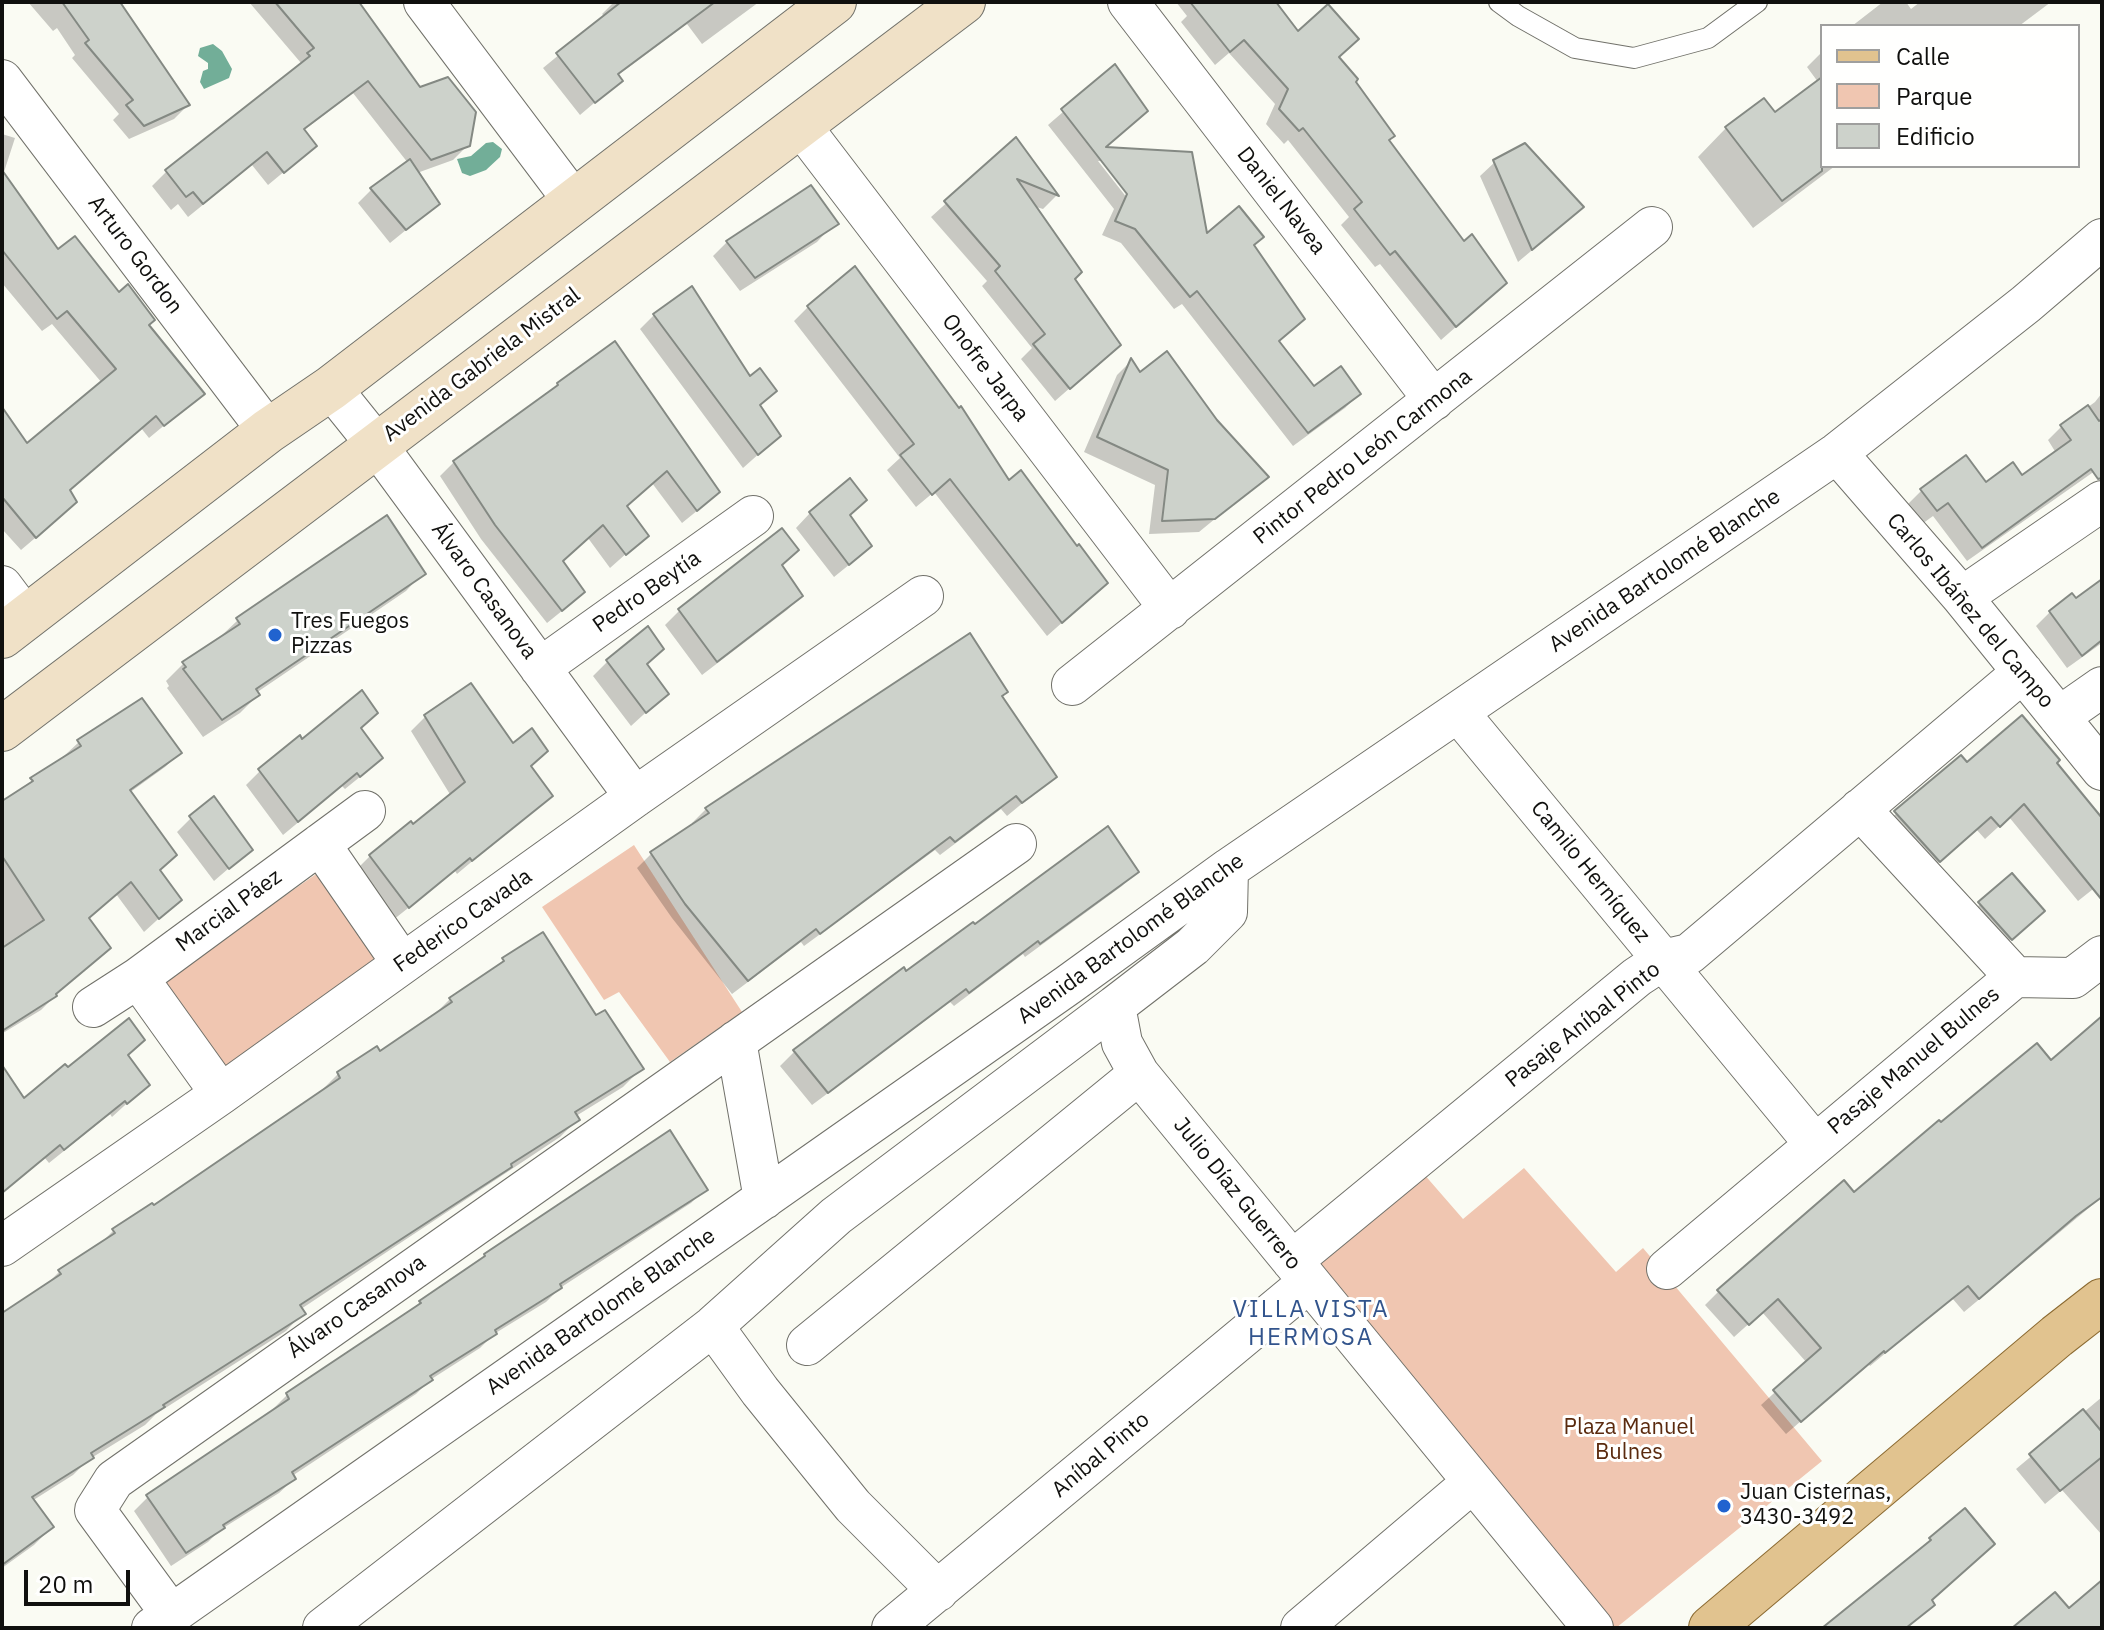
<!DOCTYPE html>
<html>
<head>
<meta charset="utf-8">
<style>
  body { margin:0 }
  #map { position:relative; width:2104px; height:1630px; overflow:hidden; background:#fafbf3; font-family:"IBM Plex Sans",sans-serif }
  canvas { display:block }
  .frame { position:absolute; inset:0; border:4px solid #10100e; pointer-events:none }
  .legend { position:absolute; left:1820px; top:24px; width:260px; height:144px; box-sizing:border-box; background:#fffffe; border:2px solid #9f9f9e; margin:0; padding:10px 14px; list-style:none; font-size:24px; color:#10100e }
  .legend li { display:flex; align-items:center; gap:16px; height:40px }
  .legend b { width:40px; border:2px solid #9f9f9e }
  .scale { position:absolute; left:24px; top:1570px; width:106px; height:36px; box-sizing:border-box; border:4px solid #10100e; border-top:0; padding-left:10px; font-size:24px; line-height:28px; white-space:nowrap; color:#10100e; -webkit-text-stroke:6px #fffffe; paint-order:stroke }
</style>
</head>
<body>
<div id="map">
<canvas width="2104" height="1630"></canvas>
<div class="frame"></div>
<ul class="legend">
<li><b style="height:10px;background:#e1c38f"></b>Calle</li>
<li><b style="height:22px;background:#f0c6b1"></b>Parque</li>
<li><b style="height:22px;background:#cdd2cb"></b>Edificio</li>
</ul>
<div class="scale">20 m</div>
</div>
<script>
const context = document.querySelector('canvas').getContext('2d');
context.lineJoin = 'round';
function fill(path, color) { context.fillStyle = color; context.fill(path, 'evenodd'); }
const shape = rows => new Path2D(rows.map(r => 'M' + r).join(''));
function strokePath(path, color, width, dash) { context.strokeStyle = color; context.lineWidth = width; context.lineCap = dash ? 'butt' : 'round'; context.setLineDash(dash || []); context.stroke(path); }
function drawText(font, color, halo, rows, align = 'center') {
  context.font = font + ' "IBM Plex Sans",sans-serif'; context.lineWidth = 6; context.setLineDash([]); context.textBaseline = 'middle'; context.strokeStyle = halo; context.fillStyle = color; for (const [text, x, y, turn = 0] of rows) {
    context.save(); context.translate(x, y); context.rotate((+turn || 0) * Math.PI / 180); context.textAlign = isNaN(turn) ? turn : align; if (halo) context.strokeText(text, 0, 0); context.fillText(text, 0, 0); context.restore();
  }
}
const green = shape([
  [634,845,742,1012,670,1062,619,992,604,1000,542,907],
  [322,870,382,964,222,1071,156,985],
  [1524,1168,1616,1272,1643,1248,1822,1461,1616,1628,1608,1628,1310,1265,1423,1173,1463,1219]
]);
const water = shape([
  [213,44,222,51,232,69,229,78,204,89,200,82,203,71,208,69,208,63,198,56,200,48],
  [493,142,502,149,500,157,486,170,470,176,462,173,457,159,471,156,486,143]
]);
const shadow = shape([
  [28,2,99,2,188,105,174,119,129,139,113,120,119,114,72,58,75,55,57,28,53,31],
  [249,2,358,2,419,89,468,145,453,160,417,173,438,204,390,243,358,203,372,189,408,163,353,93,303,131,315,146,268,185,252,165,188,217,178,204,171,210,152,186,166,172,296,70,301,63],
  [614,2,759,2,702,44,687,24,617,76,620,81,580,115,543,68,605,17,602,14],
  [1176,2,1274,2,1297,34,1337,58,1387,141,1490,297,1441,340,1380,264,1375,267,1341,225,1349,217,1288,140,1284,144,1266,124,1275,104,1229,53,1215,65,1181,22,1187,16],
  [1883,2,1906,2,1911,9,1920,2,2051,2,2019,26,1852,26],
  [1822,52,1822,166,1835,166,1753,228,1698,157,1726,128,1775,115,1818,82,1807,67],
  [1115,67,1103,149,1205,237,1252,246,1303,319,1277,343,1314,388,1359,394,1345,408,1293,446,1182,304,1174,309,1121,243,1102,235,1114,209,1048,125],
  [1098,161,1104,161,1134,201,1131,203],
  [2,134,15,138,3,175,58,252,118,295,147,326,202,394,149,438,141,428,68,491,61,516,21,550,2,529,2,411,26,446,102,383,52,324,42,331,2,283],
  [1016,140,1056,196,1043,209,1033,206,1073,279,1119,345,1055,401,1021,359,1032,348,982,286,987,281,931,217],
  [1495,162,1567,221,1518,262,1480,176],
  [831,227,817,242,740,291,713,256,727,242],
  [808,307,1091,597,1047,636,934,492,916,507,887,470,900,458,794,321],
  [654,315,758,406,779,436,743,468,640,329],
  [614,344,703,506,682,523,652,483,625,507,646,536,610,568,588,538,561,562,568,606,547,623,481,539,440,476,454,462],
  [1130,362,1139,374,1216,421,1266,477,1199,532,1149,534,1155,485,1084,452,1117,375],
  [2102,393,2102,466,1967,561,1933,516,1922,524,1908,504,1922,490,1986,485,2021,477,2056,453,2048,440,2062,426,2095,402],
  [810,513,848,516,855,560,834,577,796,528],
  [782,531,780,566,801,596,787,610,702,675,665,625,679,611],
  [423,573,406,591,256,693,258,695,240,713,203,737,167,688,169,686,166,681,184,663,220,637,238,620],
  [2102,581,2102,643,2067,668,2036,626,2050,612,2075,601],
  [607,662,646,665,666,694,631,726,593,676],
  [1000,697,1054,777,1007,816,1001,809,940,855,935,850,804,946,801,942,732,994,672,918,637,868,651,854,694,825,692,823,706,809],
  [426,716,530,767,550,796,457,874,455,871,393,920,356,870,370,856,413,827,451,796,411,731],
  [359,729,366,772,345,789,342,786,283,835,246,785,260,771],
  [79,742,180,753,165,767,129,793,159,871,179,900,144,932,116,894,87,919,55,996,41,1010,3,1033,2,803,66,758,64,756],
  [1960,758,1967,765,2055,763,2102,822,2102,882,2078,901,2009,817,1985,839,1976,829,1925,875,1881,827],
  [191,818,250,850,214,881,177,832],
  [1136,871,1122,886,1025,957,1023,954,954,1006,950,1002,812,1105,780,1066,794,1052,903,970,906,974,974,927],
  [2012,875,2028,925,1996,952,1965,918],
  [504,960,596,1018,641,1069,623,1087,576,1116,578,1119,560,1137,301,1309,303,1313,286,1331,156,1414,145,1425,88,1460,73,1475,32,1501,52,1527,34,1545,2,1568,2,1316,42,1289,59,1272,97,1247,113,1231,153,1208,320,1092,338,1074,376,1049,379,1053,431,1018,450,999,491,972],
  [2102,1018,2102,1197,1964,1312,1952,1298,1870,1366,1868,1363,1786,1434,1761,1405,1807,1363,1762,1312,1734,1337,1705,1305,1719,1291,1854,1195,1941,1125,2051,1063],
  [126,1056,147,1085,112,1117,110,1114,49,1163,44,1157,2,1193,2,1069,23,1101,67,1070],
  [705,1189,691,1203,560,1288,546,1302,494,1334,480,1348,430,1380,416,1394,292,1476,294,1479,279,1493,220,1530,208,1542,171,1566,134,1511,148,1497,274,1411,273,1409,287,1395,410,1313,420,1302],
  [2102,1397,2102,1535,2062,1490,2045,1504,2016,1469]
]);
const building = shape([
  [62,2,120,2,190,105,144,126,126,105,133,100,85,43,89,40,62,2],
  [275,2,359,2,420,87,448,77,476,112,470,146,431,160,368,81,304,129,317,146,284,173,267,152,203,204,193,192,186,197,165,170,310,56,307,53,314,48,275,2],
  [621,2,715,2,618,74,623,81,595,103,556,53,621,2],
  [1190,2,1276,2,1298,31,1328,4,1359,39,1339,57,1358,79,1356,82,1395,136,1389,140,1464,241,1472,234,1507,283,1456,327,1395,251,1390,255,1354,209,1362,202,1303,128,1299,131,1279,109,1288,89,1244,40,1230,52,1190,2],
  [1115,64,1148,111,1106,147,1192,152,1207,233,1239,206,1264,237,1254,245,1305,319,1279,341,1314,386,1341,366,1361,394,1308,433,1197,291,1190,297,1135,229,1115,221,1127,194,1061,109,1115,64],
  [1822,77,1822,171,1782,201,1725,127,1764,98,1775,112,1822,77],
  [1016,137,1059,196,1017,179,1082,272,1075,279,1121,345,1070,389,1033,344,1045,334,995,271,1000,266,944,201,1016,137],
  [1525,143,1584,207,1532,250,1493,160,1525,143],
  [410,159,440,204,406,230,370,188,410,159],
  [2,170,58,249,75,236,119,292,128,284,155,320,149,325,205,394,164,426,156,416,70,490,77,502,36,538,2,497,2,407,27,443,116,369,67,311,57,319,2,250,2,170],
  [811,185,839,224,755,278,726,241,811,185],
  [855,266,959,408,961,406,1009,480,1021,470,1077,546,1079,544,1108,583,1062,623,950,479,932,495,900,455,914,444,807,306,855,266],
  [692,286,750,376,760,368,777,391,760,405,781,436,758,455,653,314,692,286],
  [615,341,720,492,697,511,667,471,627,506,649,536,626,555,603,525,563,561,585,592,562,611,495,525,453,461,558,385,557,383,615,341],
  [1167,351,1217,420,1269,477,1215,519,1162,521,1168,470,1097,437,1131,358,1140,372,1167,351],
  [2088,405,2099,421,2102,419,2102,478,2098,479,2091,469,1982,548,1948,503,1937,511,1920,489,1966,455,1986,482,2013,462,2022,475,2071,440,2060,425,2088,405],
  [850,478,867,500,850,515,872,546,849,565,809,512,850,478],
  [387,515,426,574,256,689,260,695,222,720,183,669,186,667,182,662,240,624,236,618,387,515],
  [782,528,799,550,782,565,803,596,717,662,678,609,782,528],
  [2102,579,2102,640,2082,656,2049,611,2072,593,2076,598,2102,579],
  [648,626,664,649,647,664,669,694,646,713,606,660,648,626],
  [970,633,1008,692,1002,696,1057,777,1022,803,1016,796,955,842,950,837,820,934,816,929,748,981,685,904,650,852,709,813,705,808,970,633],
  [471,683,513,743,532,728,548,751,531,766,553,796,472,861,470,858,409,908,369,855,411,821,413,824,465,782,424,715,471,683],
  [362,690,378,713,361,728,383,758,360,777,357,773,298,822,258,769,300,735,302,739,362,690],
  [142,698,182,753,130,790,177,855,160,870,182,900,159,919,131,882,89,918,111,948,56,994,57,996,2,1031,2,948,44,920,2,856,2,801,33,781,30,778,81,746,77,740,142,698],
  [2022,715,2060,760,2057,763,2102,818,2102,900,2024,804,2000,827,1991,817,1940,862,1894,811,1961,755,1967,762,2022,715],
  [214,796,253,850,229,869,189,816,214,796],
  [1108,826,1139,872,1040,944,1038,941,969,993,966,989,828,1093,793,1050,904,967,906,971,973,922,975,924,1108,826],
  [2012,873,2045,911,2012,940,1978,902,2012,873],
  [543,932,596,1015,605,1010,644,1069,575,1112,580,1120,511,1164,512,1167,300,1305,306,1314,163,1405,165,1407,91,1453,94,1458,32,1497,54,1527,2,1565,2,1313,61,1274,58,1270,115,1233,112,1229,152,1203,154,1205,340,1078,337,1072,377,1046,380,1051,452,1002,449,998,504,961,502,958,543,932],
  [2102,1016,2102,1197,2076,1216,1979,1299,1968,1286,1885,1353,1884,1351,1801,1422,1773,1390,1821,1348,1778,1299,1749,1325,1717,1290,1844,1180,1854,1192,1939,1120,1941,1122,2037,1043,2051,1060,2102,1016],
  [129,1018,145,1040,128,1055,150,1085,127,1104,125,1101,64,1150,60,1145,2,1193,2,1065,24,1098,65,1064,68,1067,129,1018],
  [670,1130,708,1190,560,1284,562,1288,495,1330,497,1334,430,1376,433,1380,292,1472,296,1479,223,1525,225,1528,186,1553,146,1495,289,1399,286,1393,421,1303,419,1301,485,1256,484,1254,670,1130],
  [2083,1409,2102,1432,2102,1457,2060,1491,2029,1454,2083,1409],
  [1965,1508,1995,1544,1932,1600,1935,1605,1906,1628,1822,1628,1931,1540,1929,1538,1965,1508],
  [2102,1580,2102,1628,2012,1628,2055,1592,2069,1608,2102,1580]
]);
const service = shape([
  [1499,2,1518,16,1575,48,1634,58,1708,38,1757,2]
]);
const minor = shape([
  [424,2,573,200],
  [1128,2,1434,400],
  [2,80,268,431],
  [801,126,1170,609],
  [331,388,376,444,635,797],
  [1837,453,1962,597,2102,770],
  [2,586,26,618],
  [1962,597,2102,501],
  [540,668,753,516],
  [1072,685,1652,227],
  [1458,712,1814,1143],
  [2059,717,2102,687],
  [1860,809,2015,977],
  [320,844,402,963],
  [1228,869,1227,912,1193,946,1115,1006,1122,1043,1139,1074,1593,1628],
  [138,978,221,1094],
  [93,1007,138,978,365,811],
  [736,1041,764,1199],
  [2,1246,221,1094,635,797,923,596],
  [1292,1261,1637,977,1663,960,1689,954,2023,672],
  [1667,1269,2015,977,2073,978,2102,956],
  [713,1326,760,1391,853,1506,938,1591],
  [807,1345,1139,1074],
  [171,1614,95,1510,114,1480,1016,844],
  [152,1628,1068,985,1228,869,1837,453,2026,304,2102,239],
  [323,1628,713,1326,836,1216,1115,1006],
  [892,1628,1309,1282],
  [1301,1628,1473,1482]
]);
const secondary = shape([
  [2,636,268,431,331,388,834,2],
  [2,729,963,2]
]);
const primary = shape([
  [1711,1628,2057,1336,2102,1301]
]);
const markers = [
  [275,635,8,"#2163cf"],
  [1724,1506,8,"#2163cf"]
];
const streetNames = [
  ["Daniel Navea",1281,201,52],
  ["Arturo Gordon",135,255,53],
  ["Avenida Gabriela Mistral",482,365,-37],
  ["Onofre Jarpa",985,368,53],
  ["Pintor Pedro León Carmona",1363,457,-38],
  ["Avenida Bartolomé Blanche",1665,571,-34],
  ["Álvaro Casanova",484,591,54],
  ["Pedro Beytía",647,592,-35],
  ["Carlos Ibáñez del Campo",1970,611,50],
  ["Camilo Herníquez",1590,872,51],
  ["Marcial Páez",229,911,-36],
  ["Federico Cavada",463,921,-35],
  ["Avenida Bartolomé Blanche",1131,939,-36],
  ["Pasaje Aníbal Pinto",1583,1025,-38],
  ["Pasaje Manuel Bulnes",1914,1061,-40],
  ["Julio Díaz Guerrero",1237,1194,51],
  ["Álvaro Casanova",357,1307,-35],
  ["Avenida Bartolomé Blanche",601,1312,-35],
  ["Aníbal Pinto",1101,1455,-40]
];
const poiNames = [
  ["Tres Fuegos",291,622],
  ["Pizzas",291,647],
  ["Juan Cisternas,",1740,1493],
  ["3430-3492",1740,1518]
];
const parkNames = [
  ["Plaza Manuel",1629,1428],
  ["Bulnes",1629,1453]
];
const neighbourhoodNames = [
  ["VILLA VISTA",1311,1310],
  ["HERMOSA",1311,1338]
];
fill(green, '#f0c6b1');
fill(water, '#72ae98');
fill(shadow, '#0003');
fill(building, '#cdd2cb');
strokePath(building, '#848983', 2);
strokePath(service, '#71716a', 22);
strokePath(minor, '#71716a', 42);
strokePath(secondary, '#71716a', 46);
strokePath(primary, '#8b6a31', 46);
strokePath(service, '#fff', 20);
strokePath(minor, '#fff', 40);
strokePath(secondary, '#f0e1c7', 44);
strokePath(primary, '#e1c38f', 44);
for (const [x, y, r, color] of markers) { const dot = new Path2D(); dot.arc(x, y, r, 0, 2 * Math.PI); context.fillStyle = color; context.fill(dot); strokePath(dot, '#fffffe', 3); }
drawText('22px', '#10100e', '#fffffe', streetNames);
drawText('22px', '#10100e', '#fffffe', poiNames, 'left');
drawText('22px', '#5a2a0e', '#fffffe', parkNames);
context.letterSpacing = '2px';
drawText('24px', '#32548c', '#fffffe', neighbourhoodNames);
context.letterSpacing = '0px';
</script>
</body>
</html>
